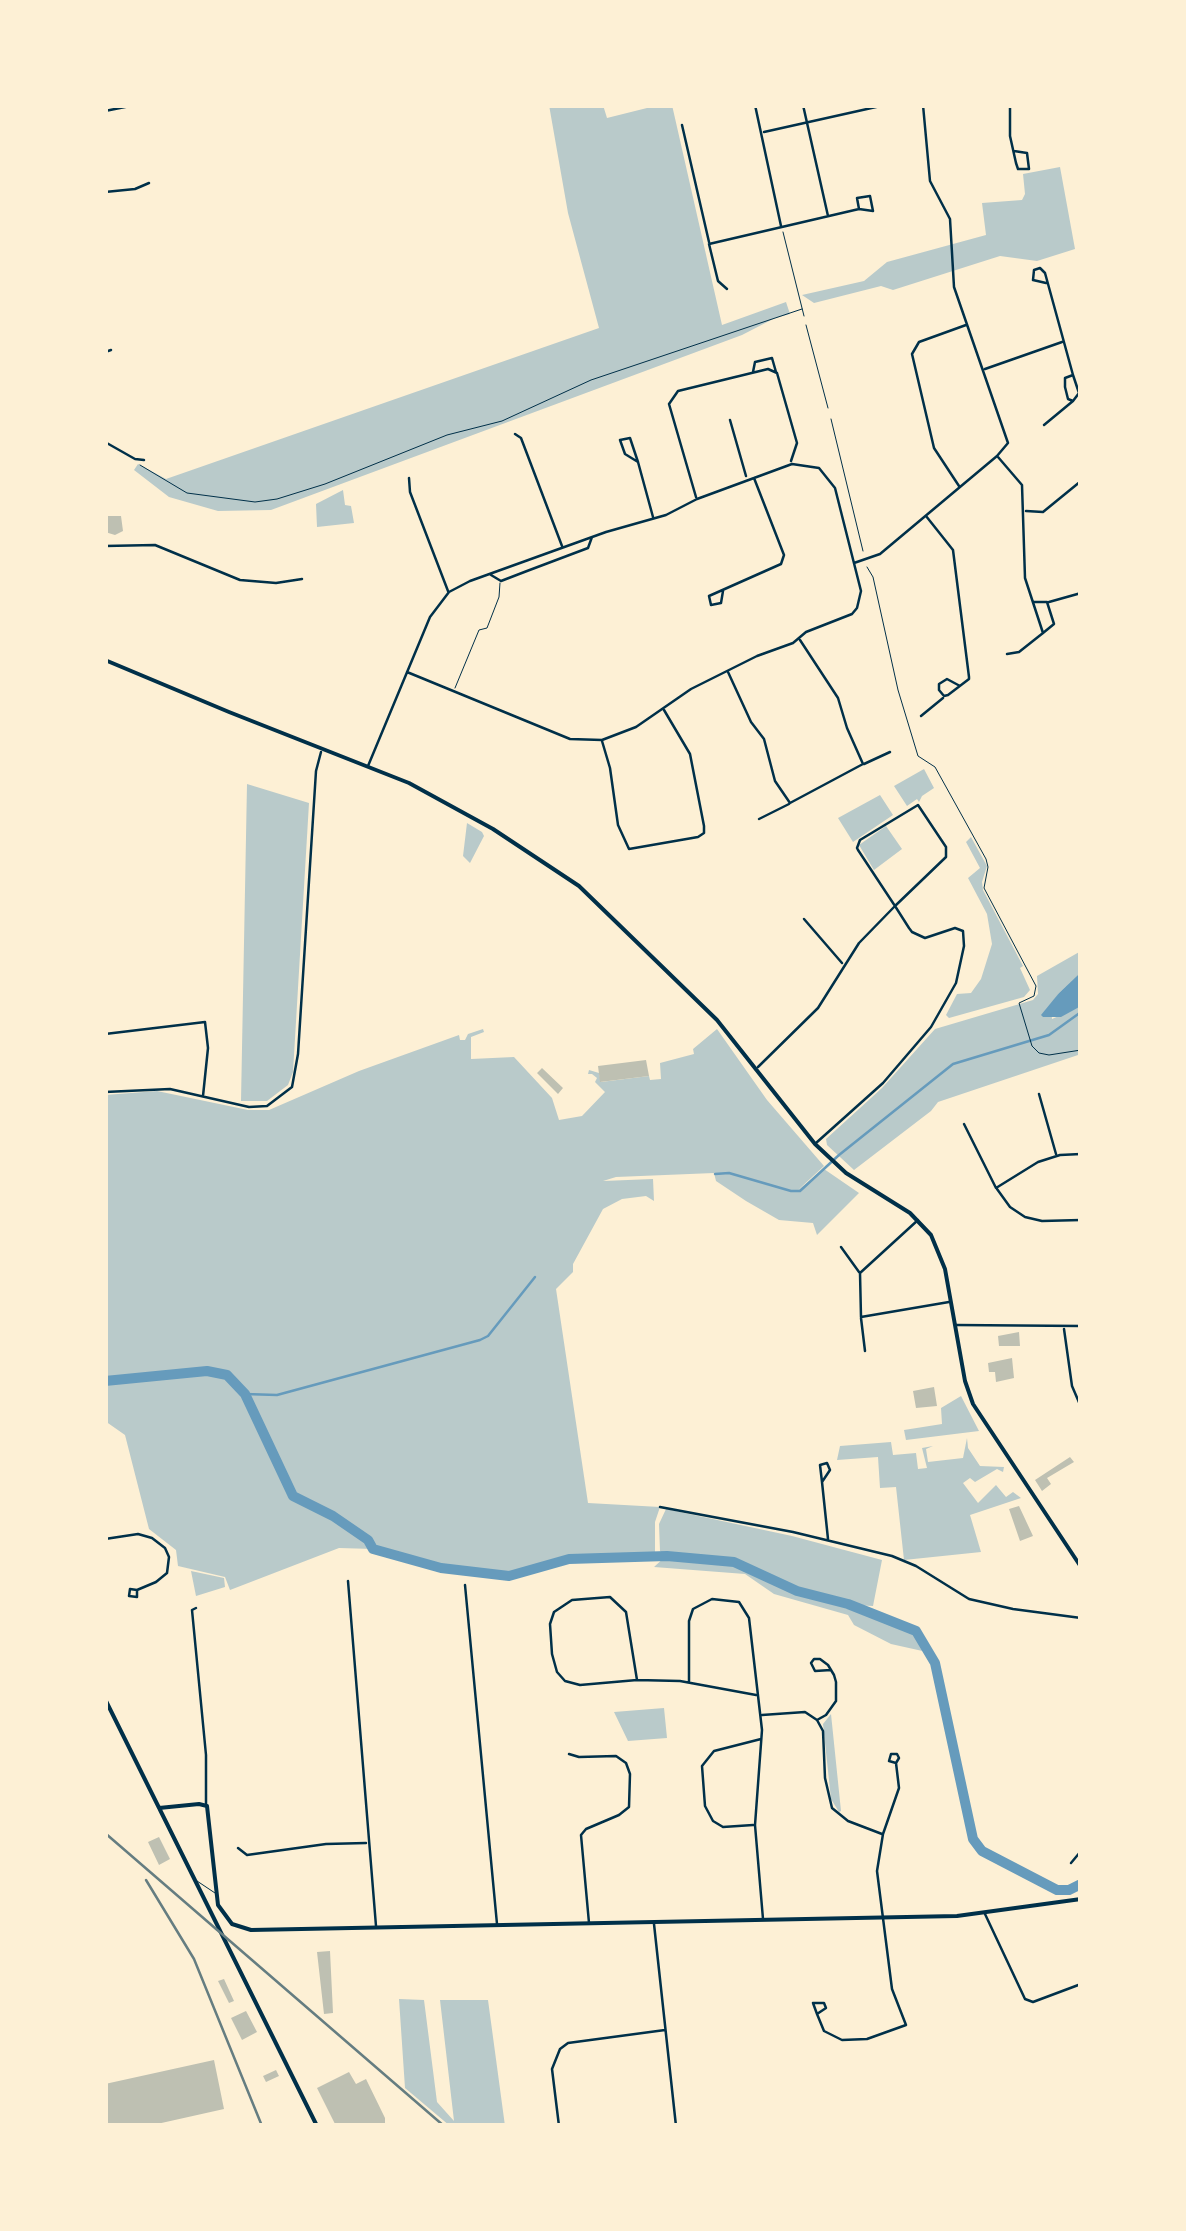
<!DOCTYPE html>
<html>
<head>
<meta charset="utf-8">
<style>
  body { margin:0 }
  #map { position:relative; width:1186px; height:2231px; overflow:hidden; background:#fdf0d5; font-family:"Titillium Web",sans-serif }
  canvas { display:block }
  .frame { position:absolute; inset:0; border:108px solid #fdf0d5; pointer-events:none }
</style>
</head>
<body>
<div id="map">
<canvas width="1186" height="2231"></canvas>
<div class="frame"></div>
</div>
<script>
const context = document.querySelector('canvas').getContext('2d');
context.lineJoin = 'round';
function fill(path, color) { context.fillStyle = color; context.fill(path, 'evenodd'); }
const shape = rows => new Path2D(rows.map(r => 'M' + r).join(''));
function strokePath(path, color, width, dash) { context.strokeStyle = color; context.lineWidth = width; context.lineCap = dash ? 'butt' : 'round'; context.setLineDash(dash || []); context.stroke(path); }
const green = shape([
  [549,105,603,105,607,118,659,105,672,105,722,325,786,302,790,314,775,318,742,335,271,510,218,511,169,497,134,470,138,464,166,479,599,328,568,213],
  [1060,167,1075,249,1037,261,1000,256,893,290,881,286,814,303,802,295,864,281,887,262,986,235,982,203,1022,200,1025,194,1023,174],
  [343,490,345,505,351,506,354,523,317,527,316,504],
  [924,769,934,788,922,796,919,802,917,799,907,806,894,786],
  [247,784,309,803,293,1072,288,1085,267,1101,241,1101],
  [880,795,893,815,853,842,838,818],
  [467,823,482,832,484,836,470,863,463,856],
  [886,826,902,849,874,870,859,845],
  [971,837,987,866,982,882,983,890,1023,966,1020,968,1030,990,1024,997,949,1018,946,1015,957,994,971,993,981,979,992,944,987,914,968,878,980,868,966,842],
  [1081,951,1081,972,1059,993,1051,1006,1052,1019,1081,1006,1081,1054,938,1102,931,1111,854,1170,827,1145,826,1139,882,1088,935,1029,1033,1000,1038,994,1037,976],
  [483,1029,484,1032,471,1037,471,1059,514,1057,552,1098,559,1120,582,1116,605,1092,595,1082,597,1078,592,1074,588,1074,589,1070,599,1073,601,1082,649,1076,650,1080,661,1079,660,1063,694,1054,693,1049,717,1029,767,1100,824,1166,798,1190,824,1169,859,1193,817,1235,813,1223,779,1220,746,1201,716,1181,714,1173,616,1177,603,1181,653,1179,654,1201,646,1196,622,1199,603,1209,573,1264,573,1272,556,1289,588,1503,660,1507,655,1522,655,1552,569,1559,509,1576,441,1568,373,1549,339,1548,230,1590,225,1577,178,1566,176,1550,149,1529,125,1435,105,1421,105,1095,157,1091,248,1110,269,1110,359,1071,459,1035,460,1040,465,1040,468,1034],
  [961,1396,979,1431,906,1440,904,1430,942,1424,941,1408],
  [967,1438,968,1448,980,1466,1004,1467,1003,1472,997,1469,975,1482,970,1478,963,1483,978,1503,996,1485,1006,1497,1013,1492,1021,1498,970,1515,981,1552,904,1560,896,1487,880,1488,878,1457,837,1460,840,1446,891,1442,893,1455,916,1453,918,1469,927,1468,922,1448,933,1446,926,1449,928,1462,963,1458],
  [666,1509,792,1536,882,1560,873,1606,853,1605,916,1631,927,1652,891,1644,854,1625,848,1615,774,1594,745,1574,654,1567,666,1556,660,1551,659,1524],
  [191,1571,224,1578,225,1587,196,1596],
  [664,1708,667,1738,628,1741,614,1712],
  [831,1714,841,1811,839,1812,831,1799,823,1724],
  [399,1999,424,2000,437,2102,454,2121,440,2000,488,2000,505,2126,450,2126,405,2088]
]);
const water = shape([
  [1081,972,1081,1006,1061,1017,1043,1017,1041,1015,1059,993]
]);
const stream = shape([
  [715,1174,729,1173,791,1191,800,1191,839,1155,953,1064,1049,1035,1081,1012],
  [245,1394,277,1395,480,1340,488,1336,535,1277]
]);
const river = shape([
  [105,1381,207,1371,227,1375,245,1394,293,1496,333,1516,368,1540,373,1549,441,1568,509,1576,569,1559,667,1556,734,1562,797,1591,848,1604,916,1631,935,1663,973,1839,982,1851,1057,1890,1069,1890,1081,1884]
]);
const building = shape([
  [105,516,121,516,123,531,115,535,105,532],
  [646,1060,649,1076,600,1082,598,1066],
  [542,1068,563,1088,558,1094,537,1073],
  [1019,1332,1020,1346,999,1346,998,1336],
  [1012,1358,1014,1378,996,1382,995,1372,989,1372,988,1363],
  [934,1387,937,1406,916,1408,913,1391],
  [1070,1457,1074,1462,1047,1478,1051,1484,1042,1491,1035,1480],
  [1019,1506,1033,1536,1020,1541,1009,1509],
  [159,1837,170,1859,159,1865,148,1842],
  [330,1951,333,2013,324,2014,317,1952],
  [224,1979,234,2001,229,2003,218,1981],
  [246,2011,257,2032,242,2040,231,2018],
  [214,2060,224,2109,148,2126,105,2126,105,2084],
  [276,2070,279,2076,266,2082,263,2076],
  [349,2072,356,2084,366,2079,385,2118,385,2126,336,2126,317,2088]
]);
const path = shape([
  [783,232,804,316],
  [806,325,828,408],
  [831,419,863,551],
  [140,465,187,493,255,502,277,499,325,484,447,435,502,421,591,380,802,309],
  [867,567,873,577,898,690,918,756,935,767,986,859,988,867,984,888,1036,986,1034,996,1019,1003,1032,1046,1039,1053,1049,1055,1081,1050]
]);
const service = shape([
  [455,688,479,630,487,628,499,597,500,583],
  [197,1881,215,1893]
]);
const minor = shape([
  [755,105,781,226],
  [803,105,828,216],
  [1010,105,1010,136,1016,163,1018,169,1029,169,1027,153,1014,151],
  [105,111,135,105],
  [682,125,709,242],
  [764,132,885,105],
  [105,192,135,189,149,183],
  [1046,283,1033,280,1034,270,1040,268,1045,273,1073,375,1065,378,1065,387,1068,399,1073,401,1079,393,1073,375],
  [727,289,718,281,709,244,859,209,873,211,870,196,857,198,859,209],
  [105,352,111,350],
  [985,369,1062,342],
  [753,372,755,362,772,358,776,372],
  [730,420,746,476],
  [1044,425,1073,401],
  [515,434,521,438,562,546],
  [105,442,135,459,144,460],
  [998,457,1022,485,1025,578,1043,633,1054,624,1047,602,1034,602],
  [638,462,625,454,620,440,630,438,638,462,653,517],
  [409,478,410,492,448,591],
  [959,486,934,448,912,354,919,342,966,325],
  [696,497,669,404,678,391,768,369,777,373,797,443,791,461],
  [1026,511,1043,512,1081,481],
  [926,516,953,550,969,677,969,679,948,695,944,696,939,690,939,684,947,679,960,686],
  [105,546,155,545,240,580,276,583,302,579],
  [854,563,880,554,997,456,1008,443,954,287,950,219,930,181,923,105],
  [491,575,501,581,527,571,588,548,592,537],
  [723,591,721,603,711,605,709,596,781,564,784,555,754,478],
  [1049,602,1081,593],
  [1007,654,1019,652,1043,633],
  [728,672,751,722,764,739,775,781,790,803,863,764,847,728,838,698,800,640],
  [921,716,943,698],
  [602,741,610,768,618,825,629,849,698,837,704,833,704,826,690,754,664,710],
  [864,764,890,752],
  [368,766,430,617,449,592,470,581,606,532,666,515,697,499,792,464,819,468,835,488,861,591,857,608,852,614,806,632,793,643,757,656,691,689,636,727,602,740,570,739,407,672],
  [759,819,789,804],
  [804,919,842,963],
  [105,1034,205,1022,208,1048,203,1096],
  [758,1067,818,1008,859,943,895,906,946,857,946,847,918,805,860,840,857,848,858,850,895,906,909,928,912,932,925,938,955,928,963,931,964,946,956,983,931,1027,883,1083,816,1143],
  [105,1092,170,1089,249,1107,267,1106,292,1087,298,1054,316,771,321,752],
  [1039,1094,1056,1154],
  [964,1124,996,1188,1038,1162,1060,1155,1081,1154],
  [997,1189,1010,1207,1025,1217,1042,1221,1081,1220],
  [918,1220,860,1273,861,1317,949,1302],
  [841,1247,859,1272],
  [861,1318,865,1351],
  [956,1325,1081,1326],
  [1064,1329,1072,1386,1081,1407],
  [822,1482,820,1465,827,1463,830,1470,822,1482,828,1539],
  [660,1507,793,1532,892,1556,916,1566,969,1599,1013,1609,1081,1618],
  [105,1539,138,1534,152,1538,165,1548,169,1557,167,1573,156,1582,137,1590,130,1589,129,1596,137,1597,137,1590],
  [348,1581,376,1926],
  [465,1585,497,1924],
  [196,1608,192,1610,206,1755,206,1804],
  [637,1680,580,1685,565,1681,557,1672,552,1654,550,1624,554,1612,572,1600,610,1597,626,1612,637,1680,680,1681,756,1695],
  [689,1682,689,1621,693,1609,712,1599,739,1602,749,1618,762,1730,755,1825,763,1919],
  [762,1715,805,1712,817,1720,826,1715,836,1701,836,1682,834,1675,828,1665,820,1659,814,1659,811,1663,815,1671,831,1670],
  [817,1720,823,1731,825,1778,832,1808,848,1821,882,1834],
  [569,1754,579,1757,616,1756,626,1763,630,1774,629,1807,619,1815,586,1829,581,1835,589,1923],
  [753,1825,723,1827,713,1821,705,1806,702,1766,714,1751,761,1739],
  [238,1848,247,1855,326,1844,366,1843],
  [1071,1863,1081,1851],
  [985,1914,1025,1999,1033,2002,1081,1984],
  [654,1924,676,2126],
  [817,2014,813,2003,824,2003,826,2008,817,2014,824,2031,842,2040,867,2039,906,2025,892,1989,877,1871,883,1834,899,1788,896,1763,899,1758,897,1754,891,1754,889,1761,896,1763],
  [559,2126,552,2069,560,2049,568,2043,665,2030]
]);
const tertiary = shape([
  [105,1699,317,2126],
  [159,1808,199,1804,207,1806,218,1905,232,1924,251,1930,957,1916,1081,1899]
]);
const secondary = shape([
  [105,660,229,712,409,783,493,829,579,886,717,1020,815,1144,846,1173,910,1213,931,1235,945,1269,965,1381,973,1404,1081,1567]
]);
const rail = shape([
  [105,1833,444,2126],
  [146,1880,194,1959,262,2126]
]);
fill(green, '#b9caca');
fill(water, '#669bbc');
strokePath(stream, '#669bbc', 2.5);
strokePath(river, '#669bbc', 10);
fill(building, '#bec0b2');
strokePath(path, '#003049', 1);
strokePath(service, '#003049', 1);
strokePath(minor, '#003049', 2.5);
strokePath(tertiary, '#003049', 4);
strokePath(secondary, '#003049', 4);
strokePath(rail, '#657d81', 2.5);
</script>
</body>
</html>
